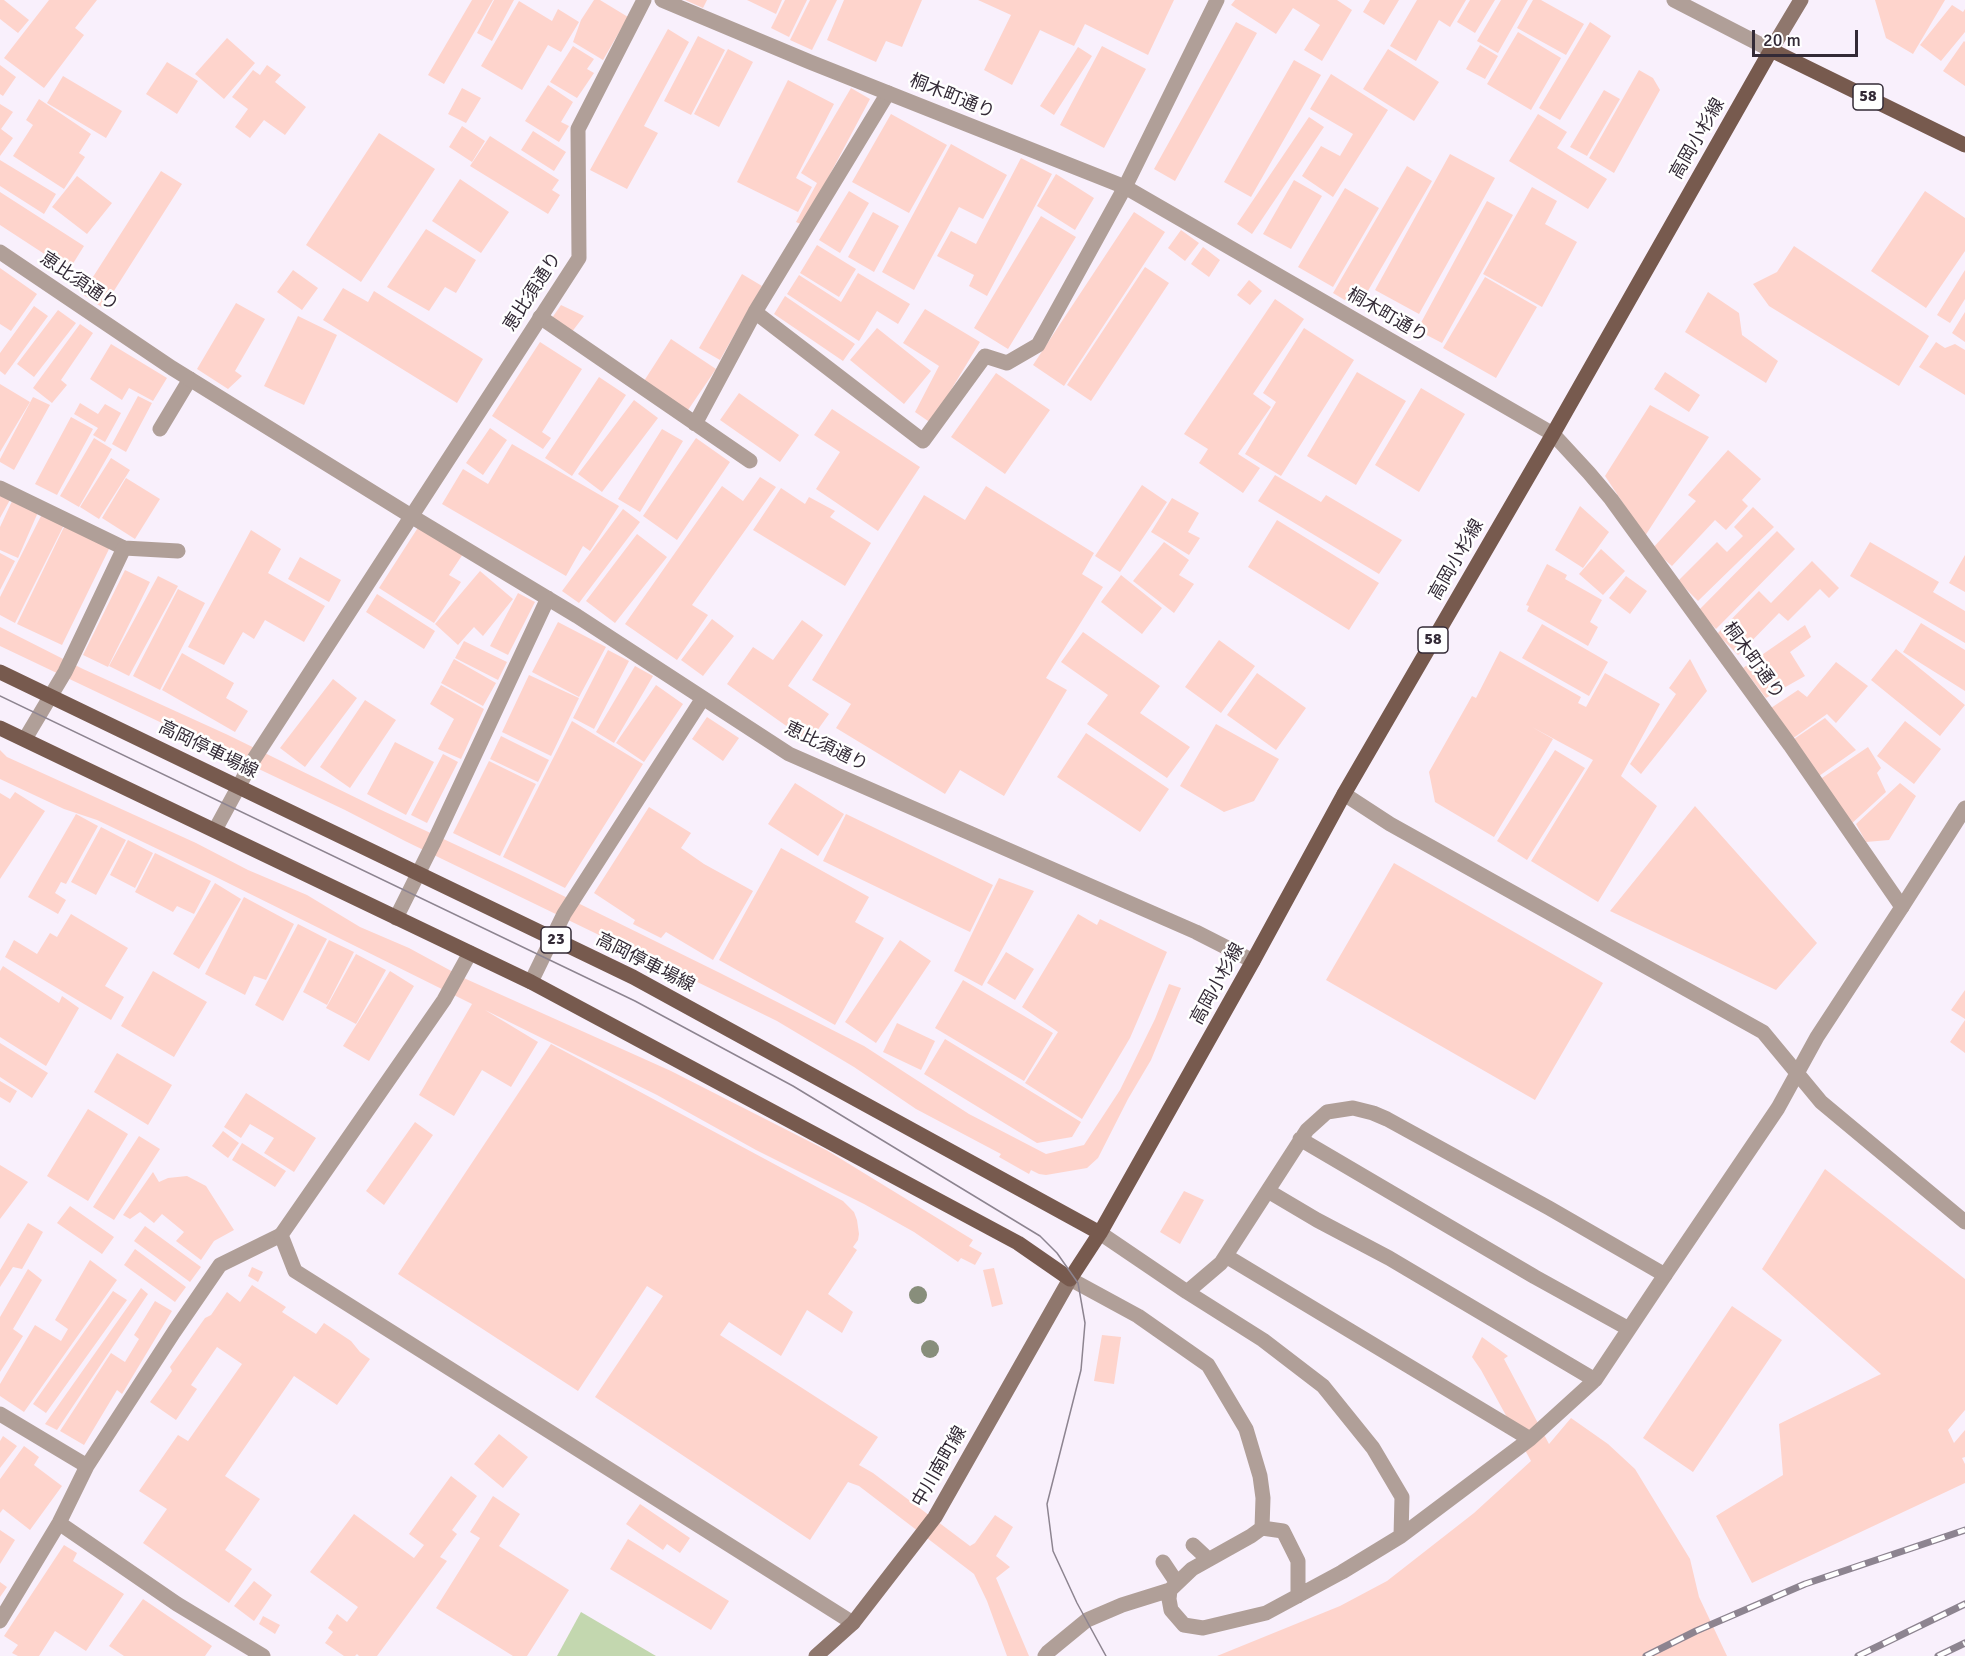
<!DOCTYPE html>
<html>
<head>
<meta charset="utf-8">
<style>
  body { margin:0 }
  #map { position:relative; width:1965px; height:1656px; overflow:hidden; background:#f9f0fc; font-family:Signika,sans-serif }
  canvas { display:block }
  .scale { position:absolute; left:1752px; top:30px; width:106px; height:27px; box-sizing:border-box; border:3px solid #332a36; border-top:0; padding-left:8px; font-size:18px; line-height:21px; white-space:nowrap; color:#332a36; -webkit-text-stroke:4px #fff; paint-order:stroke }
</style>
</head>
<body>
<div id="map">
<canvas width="1965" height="1656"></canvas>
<div class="scale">20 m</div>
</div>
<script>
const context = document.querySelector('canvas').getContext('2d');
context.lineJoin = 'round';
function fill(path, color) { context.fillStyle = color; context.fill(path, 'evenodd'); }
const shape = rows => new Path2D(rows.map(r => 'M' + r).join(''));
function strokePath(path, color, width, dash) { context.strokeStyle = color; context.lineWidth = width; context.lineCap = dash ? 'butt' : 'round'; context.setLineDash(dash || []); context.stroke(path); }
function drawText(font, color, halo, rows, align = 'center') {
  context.font = font + ' Signika,"Noto Sans JP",sans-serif'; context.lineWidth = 5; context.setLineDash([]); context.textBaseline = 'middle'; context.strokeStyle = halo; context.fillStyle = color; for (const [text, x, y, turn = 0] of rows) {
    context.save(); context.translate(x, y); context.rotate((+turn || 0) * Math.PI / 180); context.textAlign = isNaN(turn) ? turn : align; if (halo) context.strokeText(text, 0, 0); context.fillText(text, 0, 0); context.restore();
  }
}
const green = shape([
  [581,1612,656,1656,557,1656]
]);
const building = shape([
  [0,0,4,0,29,20,18,33,0,19],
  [49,0,97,0,75,28,84,35,44,88,4,58],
  [472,0,493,0,444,84,428,75],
  [494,0,514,0,492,41,477,33],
  [594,0,600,0,628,17,603,60,573,42,581,20],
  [685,0,707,0,703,8],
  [747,0,782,0,776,14],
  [785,0,807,0,789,37,771,28],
  [810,0,837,0,812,50,790,40],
  [844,0,922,0,902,47,886,41,876,62,827,40],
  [978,0,1174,0,1148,55,1085,24,1074,46,1040,30,1012,85,984,70,1011,15],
  [1235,0,1337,0,1352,10,1322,61,1304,50,1320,25,1293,8,1276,34,1231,5],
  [1370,0,1399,0,1384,25,1363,12],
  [1417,0,1466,0,1450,27,1439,20,1416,61,1390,46],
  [1470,0,1495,0,1475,33,1457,22],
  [1501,0,1528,0,1498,53,1477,41],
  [1533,0,1541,0,1584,24,1566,55,1517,28],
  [1875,0,1945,0,1913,54,1886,38],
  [519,1,552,21,558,9,579,22,561,52,548,45,522,90,481,66],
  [1952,5,1963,12,1965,9,1965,32,1941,61,1920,45],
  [1236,22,1257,33,1175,181,1154,169],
  [1590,22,1611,36,1560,120,1539,108],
  [668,29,689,42,644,126,658,133,627,189,590,170],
  [1518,32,1561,58,1531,110,1487,84],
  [698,36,725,50,691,115,664,101],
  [227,38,255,63,224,99,195,74],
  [1964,41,1965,42,1965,86,1943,71],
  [1480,45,1498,56,1485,79,1466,69],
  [573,46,594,59,587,69,594,73,577,98,550,82],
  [1102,46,1146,69,1104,148,1060,125],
  [1078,47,1092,56,1054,115,1040,106],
  [728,49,753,62,719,127,694,114],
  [1388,49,1439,82,1414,121,1363,89],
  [1294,60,1321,75,1251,197,1224,182],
  [167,62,198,81,177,114,146,94],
  [0,65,16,77,3,96,0,94],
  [267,65,281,75,275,82,306,107,285,135,264,120,250,138,235,127,248,109,232,97,253,70,260,75],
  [1639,70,1653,78,1660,90,1614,173,1589,158],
  [1331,74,1388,110,1333,197,1302,176,1321,146,1340,156,1353,134,1310,109],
  [63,76,122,111,106,138,47,103],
  [788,80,834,104,796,178,812,187,798,212,737,182],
  [548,85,573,102,561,122,569,126,559,142,525,121],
  [462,88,481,98,466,123,448,114],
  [851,88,870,99,803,225,796,222,817,183,801,173],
  [1604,90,1620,99,1587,156,1570,147],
  [39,99,91,134,79,153,85,157,64,189,13,156,33,125,26,120],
  [0,104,13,112,1,129,13,138,0,156],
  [891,114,947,145,909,213,852,182],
  [1538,114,1567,132,1557,148,1607,179,1588,209,1509,161],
  [1309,117,1324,127,1252,234,1237,224],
  [462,126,485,141,472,162,449,147],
  [533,131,566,152,554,171,521,150],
  [379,133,435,169,361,282,306,245],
  [490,136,559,180,552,190,560,195,548,214,470,166],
  [951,144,1007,175,983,219,959,207,914,290,882,272],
  [1450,154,1495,178,1419,314,1375,290],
  [1021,158,1052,174,987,296,969,286,974,275,937,256,951,231,976,244],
  [0,160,56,194,44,214,0,186],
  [1407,166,1432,181,1358,308,1333,293],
  [161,171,182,184,103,308,82,294],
  [1056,174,1094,198,1075,230,1037,206],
  [77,176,112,203,87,234,52,207],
  [460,179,509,212,481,253,432,221],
  [1294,180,1322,196,1291,249,1263,234],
  [1532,187,1557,201,1545,224,1577,242,1542,307,1483,274],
  [1345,188,1379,208,1333,287,1298,267],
  [849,191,869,203,840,253,819,240],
  [1925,191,1965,218,1965,251,1926,308,1871,271],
  [0,192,84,246,69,270,0,225],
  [1487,201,1513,215,1442,343,1417,330],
  [873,212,899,226,874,272,848,257],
  [1134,212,1165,232,1064,386,1033,365],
  [1041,216,1076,237,1008,349,974,328],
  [426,229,476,260,456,293,445,287,429,311,387,287],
  [1181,230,1199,243,1185,261,1168,248],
  [817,245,856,269,839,297,800,273],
  [1794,246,1929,336,1899,386,1769,306,1753,284,1777,272],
  [1203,247,1220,260,1209,277,1191,264],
  [1145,267,1169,283,1091,401,1067,385],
  [0,268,37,294,11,331,0,324],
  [293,270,318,288,302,310,277,292],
  [1965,270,1965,299,1950,323,1937,315],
  [858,273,910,304,898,324,877,311,859,341,787,294,799,275,841,302],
  [742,274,762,286,720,360,699,348],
  [1485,277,1537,307,1496,378,1443,348],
  [1249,280,1262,291,1250,305,1237,295],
  [343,288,368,302,374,291,483,359,457,403,323,320],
  [1708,292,1739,313,1742,335,1778,361,1766,383,1685,332],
  [785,296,855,344,843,361,774,314],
  [1275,299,1304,319,1253,394,1271,407,1238,454,1260,468,1243,493,1199,463,1208,449,1184,434],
  [236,303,265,319,235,371,242,376,228,389,197,369],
  [561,305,584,316,568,337,547,325],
  [34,306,48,316,5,375,0,371,0,353],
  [925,309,980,342,931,423,915,412,939,366,903,343],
  [58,310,76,323,34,377,17,364],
  [1965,312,1965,342,1952,333],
  [298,316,337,335,304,405,264,386],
  [80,324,93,333,61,380,67,385,52,403,33,388],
  [877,328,931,371,904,404,850,360],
  [1304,328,1354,360,1281,476,1245,454,1276,402,1263,393],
  [671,339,716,369,688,410,644,381],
  [540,342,582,369,542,432,551,438,543,449,492,416],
  [1936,342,1945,348,1955,344,1965,350,1965,395,1919,367],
  [111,344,167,378,153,401,129,388,122,400,90,379],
  [1357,372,1406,401,1356,485,1307,456],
  [1665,372,1700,395,1689,412,1654,389],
  [996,373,1050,410,1005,474,951,437],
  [599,377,626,395,572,476,545,458],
  [0,384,30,402,0,452],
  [1421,388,1465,414,1419,492,1375,465],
  [739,393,799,435,780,462,720,420],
  [138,396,152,403,126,452,112,444],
  [33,397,50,405,14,470,0,462,0,459],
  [634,400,658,418,602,492,578,474],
  [80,403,98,414,105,404,121,413,105,442,93,435,98,428,74,414],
  [1650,405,1709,437,1645,536,1605,476],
  [832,409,920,467,878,531,816,489,840,452,814,435],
  [71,417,93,429,57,495,35,484],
  [490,428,507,440,483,475,466,463],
  [662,429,683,441,640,512,618,499],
  [94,438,112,449,79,507,60,496],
  [696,438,730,462,677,540,643,516],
  [512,444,619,506,590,551,583,546,566,576,442,504,463,469,488,484],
  [1728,450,1761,479,1742,500,1748,506,1726,530,1715,520,1672,566,1652,549,1696,501,1688,495],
  [111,458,130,470,99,519,80,507],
  [1275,475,1321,502,1326,495,1402,540,1379,574,1258,501],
  [760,477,776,487,692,605,708,615,677,660,625,624,722,486,743,501],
  [126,478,160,499,135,539,102,518],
  [1142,485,1167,502,1120,572,1095,556],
  [986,486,1094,553,1082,574,1103,587,1046,678,1067,690,1004,796,960,770,945,794,836,728,851,704,812,680,924,495,965,520],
  [781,488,805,504,809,497,835,511,830,517,871,543,845,586,753,530],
  [0,492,11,498,0,518],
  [1172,498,1199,513,1188,532,1200,538,1189,555,1151,532],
  [13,499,39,510,18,558,0,550,0,527],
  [1580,506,1609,532,1583,568,1555,550],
  [1753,507,1774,527,1698,601,1678,581,1717,542,1727,552,1743,536,1734,527],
  [623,509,640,522,579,603,562,591],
  [42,514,64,525,15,623,0,615,0,597],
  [1277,520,1379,583,1349,630,1248,567],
  [65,525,110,547,62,645,17,624],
  [419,526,463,554,449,575,461,582,434,623,379,588],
  [251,530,281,549,268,573,325,606,304,642,265,620,254,639,243,632,224,665,188,647],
  [1777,531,1795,549,1716,629,1698,611],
  [637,534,667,557,615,623,586,601],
  [1164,542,1189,560,1179,575,1194,584,1174,613,1133,581],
  [1870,542,1939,582,1933,592,1965,611,1965,643,1850,576],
  [1601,549,1625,571,1603,595,1579,574],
  [0,553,15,561,0,590],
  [1965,555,1965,592,1949,583],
  [300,557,341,580,329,602,288,579],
  [1812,561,1839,588,1829,598,1820,589,1788,621,1779,613,1738,655,1717,634,1759,591,1771,603],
  [1547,564,1567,575,1565,579,1602,600,1590,622,1598,627,1588,646,1527,611,1529,606,1526,605],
  [125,570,150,582,108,667,83,655],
  [480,571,513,599,483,636,474,627,458,645,435,624],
  [1121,575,1162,608,1142,634,1101,602],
  [158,576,178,586,129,676,109,666],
  [1626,576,1647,591,1630,614,1609,598],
  [178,589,205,603,160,690,133,676],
  [518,593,535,602,508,655,490,646],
  [377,594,435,631,424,649,366,612],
  [712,619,734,636,703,676,681,660],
  [802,620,823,635,788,686,829,714,809,742,727,684,753,647,773,660],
  [558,622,606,647,579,697,532,672],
  [1921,623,1965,650,1965,691,1903,652],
  [1542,624,1608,662,1589,696,1522,658],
  [1805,625,1811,637,1790,652,1805,676,1766,698,1743,668],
  [0,627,83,669,228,735,379,809,525,877,720,973,864,1046,969,1114,1046,1154,1084,1145,1120,1090,1155,1019,1169,984,1181,988,1151,1060,1128,1099,1098,1158,1087,1168,1046,1175,1039,1174,1031,1170,1029,1174,999,1157,1001,1154,916,1109,854,1067,777,1021,683,975,635,957,597,934,405,841,345,810,0,646],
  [1083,632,1160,686,1140,713,1190,747,1167,778,1087,724,1108,695,1061,662],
  [1219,640,1255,666,1221,713,1185,687],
  [464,641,507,662,498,680,455,658],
  [1896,649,1965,705,1940,736,1871,680],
  [608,650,629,661,594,729,573,718],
  [1500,651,1581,697,1578,703,1586,707,1605,673,1660,704,1621,776,1657,806,1598,902,1531,861,1593,760,1532,727,1553,739,1494,837,1435,802,1429,772,1472,696,1476,698],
  [182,653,234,683,226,698,248,711,235,732,162,690],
  [454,659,496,683,483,706,441,683],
  [1690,659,1707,691,1641,774,1630,764,1676,694,1669,688],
  [1836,662,1868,686,1836,723,1827,714,1792,739,1768,710,1798,690,1807,697],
  [635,666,653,676,614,743,596,732],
  [1257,673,1306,708,1276,750,1227,715],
  [529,675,579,698,551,756,502,732],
  [333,679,357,698,305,767,280,748],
  [441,685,484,709,461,759,438,749,454,719,430,704],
  [656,685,683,704,644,762,616,743],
  [365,700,396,720,350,788,320,767],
  [707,717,739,738,723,761,692,739],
  [1825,718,1856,750,1819,776,1794,739],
  [572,721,643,764,565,888,503,857],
  [1905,721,1941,749,1914,784,1877,756],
  [1216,724,1279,759,1254,801,1224,812,1180,786],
  [1086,733,1169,789,1140,832,1057,777],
  [501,736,549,760,538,782,490,759],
  [395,742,434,762,406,815,367,794],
  [1868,747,1881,768,1877,773,1886,792,1849,826,1819,780],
  [0,750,7,757,196,843,248,870,307,895,360,927,409,948,466,979,671,1071,828,1151,973,1240,969,1246,982,1253,975,1265,961,1258,958,1262,914,1232,864,1204,756,1150,657,1095,485,1010,538,1042,511,1087,482,1070,454,1116,419,1095,472,1004,212,875,97,820,64,809,0,779],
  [1555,750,1585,768,1527,860,1497,841],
  [443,754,458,762,427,823,411,815],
  [489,761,536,784,500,856,453,833],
  [795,783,844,814,818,856,768,824],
  [1900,783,1916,796,1889,840,1866,842,1856,824],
  [15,792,45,811,0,879,0,793,10,799],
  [1695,806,1817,943,1776,990,1610,911],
  [649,807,691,833,681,848,704,864,753,891,713,960,666,932,661,938,633,924,635,920,594,893],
  [76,814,98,826,66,884,61,882,55,893,66,900,58,914,28,897],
  [846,814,993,885,970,932,823,861],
  [101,827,126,840,96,895,71,882],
  [128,840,153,853,135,888,110,875],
  [781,848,869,897,855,922,884,938,835,1025,719,960],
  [155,853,211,881,194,914,177,906,173,912,135,892],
  [1394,863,1603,983,1535,1100,1326,980],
  [999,878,1034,891,982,986,954,971],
  [215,883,241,899,199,969,173,954],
  [244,897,294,924,266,980,254,976,245,995,205,974],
  [71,914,128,948,105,986,124,997,111,1020,5,957,14,940,37,954,50,933,57,937],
  [1078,914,1097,925,1100,919,1167,952,1130,1038,1082,1119,1025,1083,1058,1032,1022,1007],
  [298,924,327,939,283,1021,255,1005],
  [329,940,354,952,327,1005,303,992],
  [900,940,931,961,876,1043,845,1022],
  [1006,952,1034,969,1015,1000,987,983],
  [356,954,386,970,356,1024,326,1008],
  [3,966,59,1003,62,996,79,1008,46,1066,0,1037,0,971],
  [153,971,207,1002,174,1057,121,1026],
  [390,971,414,986,369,1061,343,1046],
  [963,980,1053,1033,1024,1081,935,1028],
  [1965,990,1965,1019,1951,1010],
  [1965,1020,1965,1053,1950,1042],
  [897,1023,935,1041,921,1070,883,1052],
  [945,1039,1081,1122,1072,1137,1037,1143,924,1074],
  [0,1043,48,1073,32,1098,0,1077],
  [551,1044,843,1201,854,1212,857,1220,859,1234,858,1240,853,1247,857,1250,828,1294,853,1312,842,1333,807,1310,781,1356,729,1322,720,1335,878,1437,859,1465,873,1473,970,1546,975,1543,995,1515,1013,1527,996,1556,1010,1567,996,1578,1029,1656,1007,1656,987,1601,974,1574,859,1486,848,1482,810,1540,595,1397,663,1296,647,1286,578,1391,398,1274],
  [117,1053,172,1085,148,1125,94,1092],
  [0,1081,17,1091,10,1103,0,1097],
  [246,1093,316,1138,294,1172,264,1153,274,1138,250,1124,241,1138,224,1127],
  [88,1109,128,1134,88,1201,47,1176],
  [415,1122,433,1135,384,1205,366,1191],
  [223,1131,239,1143,228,1158,212,1146],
  [139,1136,160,1149,114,1220,93,1207],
  [242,1143,286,1171,275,1187,232,1160],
  [0,1165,28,1182,0,1219],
  [1825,1169,1965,1279,1965,1410,1948,1430,1954,1443,1965,1430,1965,1457,1962,1458,1965,1464,1965,1483,1752,1583,1716,1516,1783,1475,1779,1424,1881,1374,1762,1269],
  [153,1172,159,1182,168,1178,187,1176,206,1186,234,1230,214,1241,201,1260,176,1241,184,1232,162,1214,154,1223,140,1212,130,1219,123,1215],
  [1184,1191,1204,1200,1180,1244,1160,1232],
  [70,1206,114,1237,102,1254,57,1223],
  [28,1223,43,1232,22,1269,13,1267,0,1287,0,1270],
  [145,1226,201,1267,190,1282,134,1241],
  [135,1249,186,1287,175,1302,124,1265],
  [90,1260,117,1280,24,1412,0,1396,0,1384,35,1325,61,1341,68,1329,55,1320],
  [252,1267,263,1272,258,1282,248,1276],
  [994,1268,1003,1304,992,1307,983,1270],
  [28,1269,42,1280,13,1329,23,1336,0,1372,0,1317],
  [252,1285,286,1307,282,1312,316,1334,324,1323,351,1341,360,1352,370,1359,337,1405,294,1376,225,1476,260,1499,225,1550,252,1569,229,1603,143,1543,167,1509,139,1491,178,1435,188,1441,242,1364,217,1347,191,1385,197,1389,176,1420,150,1402,172,1371,170,1367,205,1318,211,1315,227,1292,240,1302],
  [141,1288,148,1294,57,1430,45,1424],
  [113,1291,127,1300,46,1413,33,1404],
  [155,1301,172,1311,122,1394,117,1390,84,1445,60,1431,111,1353,125,1362,139,1339,134,1335],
  [1732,1306,1782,1340,1693,1472,1643,1438],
  [1102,1335,1121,1337,1114,1384,1094,1381],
  [1482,1337,1508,1356,1504,1359,1549,1444,1571,1418,1608,1444,1635,1469,1690,1559,1699,1597,1727,1656,1217,1656,1340,1606,1387,1581,1474,1513,1531,1461,1481,1370,1472,1357],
  [499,1434,528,1457,503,1488,474,1464],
  [3,1436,17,1446,0,1468,0,1441],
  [24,1446,39,1457,34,1465,62,1486,30,1530,3,1509,0,1513,0,1479],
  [451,1476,477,1496,452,1530,457,1534,440,1557,447,1561,377,1656,359,1656,357,1654,355,1656,344,1656,325,1643,333,1632,328,1628,337,1614,347,1622,358,1607,310,1572,354,1514,414,1558,424,1545,409,1534],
  [493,1496,520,1514,499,1546,569,1590,527,1656,513,1656,436,1608,480,1538,470,1532],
  [640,1504,690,1538,680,1553,667,1544,663,1550,626,1524],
  [0,1530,15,1540,0,1564],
  [628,1539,729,1601,711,1630,610,1569],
  [64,1545,77,1553,73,1561,124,1594,86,1651,55,1631,39,1656,18,1656,12,1653,18,1645,4,1636],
  [254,1581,272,1595,254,1621,234,1606],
  [0,1582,7,1587,0,1597],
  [143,1599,212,1646,205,1656,124,1656,109,1646],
  [263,1616,280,1625,275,1634,259,1624]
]);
const service = shape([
  [755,312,923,441,985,356,1007,363,1038,345,1125,187],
  [540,317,750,461],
  [695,424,755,312,888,93],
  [160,429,190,379],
  [0,488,124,548,178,551],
  [1300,1139,1535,1277,1629,1329],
  [1226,1256,1530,1439,1401,1536],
  [1070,1279,1138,1316,1208,1365,1246,1429,1260,1476,1263,1498,1262,1528,1251,1536,1192,1569,1170,1590,1169,1599,1171,1610,1184,1625,1203,1628,1266,1613,1342,1572,1401,1536,1402,1497,1373,1448,1323,1386,1263,1340,1187,1292,1100,1233],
  [1187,1292,1221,1263,1307,1130,1327,1112,1353,1108,1373,1113,1387,1119,1549,1208,1665,1275,1595,1380,1389,1258,1317,1220,1268,1191],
  [1530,1439,1595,1380],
  [1262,1528,1283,1531,1298,1561,1298,1596],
  [1193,1545,1208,1559],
  [1163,1562,1177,1583],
  [1045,1656,1048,1652,1087,1620,1122,1605,1170,1590]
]);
const minor = shape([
  [662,0,810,62,1125,187,1553,434,1589,473,1611,499,1790,745,1902,907],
  [1125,187,1217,0],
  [0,252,172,368,411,516,577,616,789,754,1196,932,1253,961],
  [25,739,65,672,124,548],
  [215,830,252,762,579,258,578,129,644,0],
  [396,918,433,844,548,598],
  [531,982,564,914,703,698],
  [0,1414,87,1466],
  [59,1523,177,1604,263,1656],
  [0,1621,59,1523,87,1466,174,1332,220,1265,281,1235]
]);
const tertiary = shape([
  [1674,0,1771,50],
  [1344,794,1390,824,1763,1032,1821,1102,1965,1222],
  [470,953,444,1000,281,1235,295,1271,853,1623],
  [1665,1275,1778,1108,1817,1037,1902,907,1965,808]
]);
const secondary = shape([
  [1771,50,1801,0],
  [816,1656,853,1623,935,1517,1070,1279]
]);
const primary = shape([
  [0,672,633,977,1100,1233],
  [0,728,531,982,1018,1243,1070,1279,1100,1233,1253,961,1344,794,1553,434,1771,50,1965,145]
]);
const tram = shape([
  [0,696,635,1001,793,1086,1040,1236,1057,1253,1078,1283,1085,1323,1081,1370,1047,1504,1053,1551,1077,1603,1106,1656]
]);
const rail = shape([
  [1646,1656,1696,1631,1805,1584,1965,1530],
  [1858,1656,1965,1604],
  [1938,1656,1965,1643]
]);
const trees = [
  [918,1295],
  [930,1349]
];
const shields = [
  [1868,97,30],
  [1433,640,30],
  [556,940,30]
];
const shieldNames = [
  ["58",1868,97],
  ["58",1433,640],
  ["23",556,940]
];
const streetNames = [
  ["桐木町通り",952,97,22],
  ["高岡小杉線",1698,139,-60],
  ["恵比須通り",79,282,34],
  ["恵比須通り",533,292,-57],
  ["桐木町通り",1387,316,30],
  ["高岡小杉線",1457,560,-60],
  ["桐木町通り",1753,661,54],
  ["恵比須通り",826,747,26],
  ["高岡停車場線",208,750,26],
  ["高岡停車場線",645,963,27],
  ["高岡小杉線",1218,984,-61],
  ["中川南町線",940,1467,-60]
];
fill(green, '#c3d7af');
fill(building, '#fed4cc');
strokePath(service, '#b09f98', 15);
strokePath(minor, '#b09f98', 15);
strokePath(tertiary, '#b09f98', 15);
strokePath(secondary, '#8f776d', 15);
strokePath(primary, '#775a4e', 15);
strokePath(tram, '#8d8490', 1.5);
strokePath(rail, '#8d8490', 7);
strokePath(rail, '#fff', 4.5, [14]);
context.fillStyle = '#888e7b';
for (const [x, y] of trees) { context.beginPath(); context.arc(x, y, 9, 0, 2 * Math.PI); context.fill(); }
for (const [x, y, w] of shields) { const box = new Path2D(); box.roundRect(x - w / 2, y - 13, w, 26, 4.5); context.fillStyle = '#fff'; context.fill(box); strokePath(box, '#332a36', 1.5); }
drawText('bold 16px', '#332a36', null, shieldNames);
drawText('18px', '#332a36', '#fff', streetNames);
</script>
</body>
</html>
